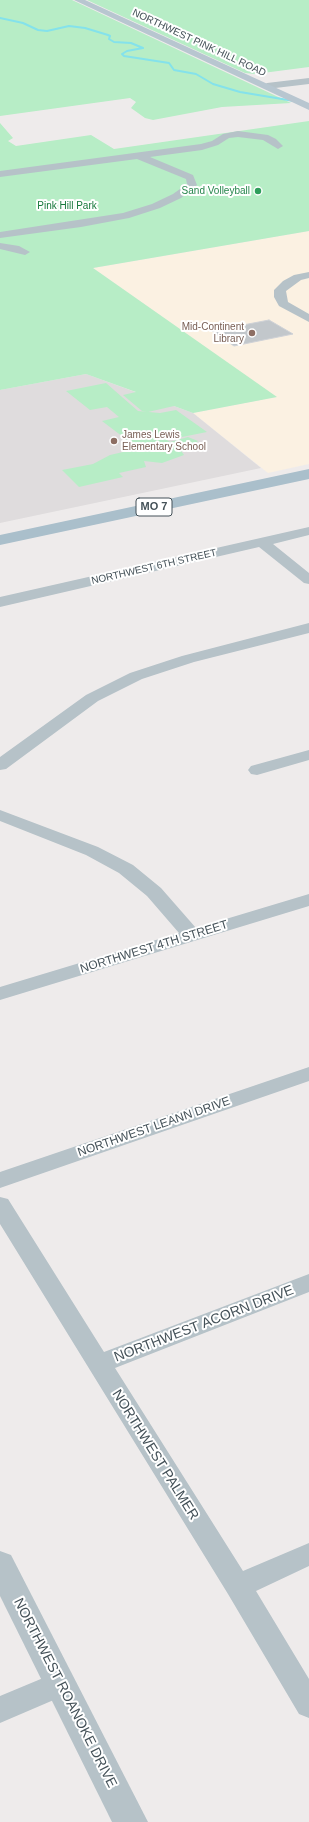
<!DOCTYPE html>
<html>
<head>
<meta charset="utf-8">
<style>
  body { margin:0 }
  canvas { display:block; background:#eeebeb }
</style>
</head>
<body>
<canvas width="309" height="1822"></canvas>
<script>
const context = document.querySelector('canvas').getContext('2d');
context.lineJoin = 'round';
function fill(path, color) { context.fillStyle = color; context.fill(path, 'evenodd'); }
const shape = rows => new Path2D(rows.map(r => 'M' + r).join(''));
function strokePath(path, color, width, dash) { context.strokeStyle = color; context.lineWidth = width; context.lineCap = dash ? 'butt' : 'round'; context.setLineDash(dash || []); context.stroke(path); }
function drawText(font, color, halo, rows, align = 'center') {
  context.font = font + ' Helvetica,sans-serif'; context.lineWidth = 4; context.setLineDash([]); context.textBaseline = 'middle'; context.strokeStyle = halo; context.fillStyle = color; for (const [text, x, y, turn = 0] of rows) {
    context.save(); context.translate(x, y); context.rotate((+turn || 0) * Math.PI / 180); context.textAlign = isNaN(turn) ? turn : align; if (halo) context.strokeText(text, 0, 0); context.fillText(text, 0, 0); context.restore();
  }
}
const commercial = shape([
  [309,231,309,464,268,473,193,413,276,397,93,268]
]);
const education = shape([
  [86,374,193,413,261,468,0,523,0,390]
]);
const green = shape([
  [0,0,72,0,291,103,222,107,153,120,145,118,131,108,136,102,130,98,0,116],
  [87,0,309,0,309,67,255,74,245,73],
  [309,121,309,231,93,268,277,397,193,413,174,406,148,412,142,411,123,395,136,392,86,374,0,390,0,123,13,138,8,141,16,146,91,135,114,149],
  [106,383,138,411,160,413,176,410,207,432,167,440,170,442,188,437,198,441,191,447,179,448,184,455,162,463,144,461,146,467,119,473,123,477,79,487,62,470,93,464,110,455,136,449,135,446,102,421,119,417,107,407,90,410,66,391]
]);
const stream = shape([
  [0,18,23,23,38,30,47,31,69,26,85,28,108,35,110,36,109,39,114,42,131,43,143,48,127,51,122,54,124,56,169,63,174,70,196,74,213,84,240,92,294,101]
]);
const building = shape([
  [269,320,293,334,234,346,212,331,269,320]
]);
const minor = shape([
  [309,78,309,84,267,89,263,86,267,83,309,78],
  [238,131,268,135,276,139,283,146,278,149,263,140,238,137,229,138,218,145,202,150,150,157,193,175,197,185,181,198,160,208,129,218,81,227,0,238,0,232,123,213,152,204,173,194,187,184,186,179,137,159,0,177,0,171,201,144,212,141,223,134,238,131],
  [0,243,19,246,30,252,25,255,0,249,0,243],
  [309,272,309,278,301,280,286,291,288,302,309,314,309,322,279,306,274,297,274,290,283,281,294,275,309,272],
  [309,527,309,535,273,544,309,573,309,584,304,583,259,547,0,607,0,597,309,527],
  [309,623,309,633,194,662,142,679,98,701,6,769,0,770,0,757,86,695,130,673,182,656,309,623],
  [309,750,309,760,257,775,251,774,248,770,251,766,309,750],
  [0,810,98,847,133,865,161,888,196,928,309,894,309,906,0,1000,0,987,179,933,147,896,119,873,86,855,0,821,0,810],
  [309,1067,309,1081,0,1188,0,1172,309,1067],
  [0,1197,8,1199,104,1352,309,1274,309,1292,115,1368,243,1571,309,1543,309,1566,256,1591,309,1679,309,1718,299,1714,228,1594,0,1224,0,1197],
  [60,1671,70,1675,74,1684,70,1693,0,1723,0,1696,60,1671]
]);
const tertiary = shape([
  [0,1551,11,1555,148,1822,112,1822,0,1596,0,1551]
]);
const secondary = shape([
  [74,0,85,0,309,103,309,110,74,0]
]);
const primary = shape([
  [309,469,309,479,0,545,0,535,309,469]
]);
const markers = [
  [258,191,4,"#2e9e5b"],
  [252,333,4,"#8d6e63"],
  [114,441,4,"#8d6e63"]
];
const farStreetnames = [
  ["NORTHWEST PINK HILL ROAD",199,43,25],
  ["NORTHWEST 6TH STREET",154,567,-13]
];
const farLeisurenames = [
  ["Sand Volleyball",250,191]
];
const farParknames = [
  ["Pink Hill Park",67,206]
];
const farEducationnames = [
  ["Mid-Continent",244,327],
  ["Library",244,339],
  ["James Lewis",122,435,"left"],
  ["Elementary School",122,447,"left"]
];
const shields = [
  [154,507,36]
];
const shieldNames = [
  ["MO 7",154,507]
];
const streetNames = [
  ["NORTHWEST 4TH STREET",154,947,-17],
  ["NORTHWEST LEANN DRIVE",154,1127,-19]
];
const nearStreetnames = [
  ["NORTHWEST ACORN DRIVE",204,1324,-21],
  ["NORTHWEST PALMER",155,1455,58],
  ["NORTHWEST ROANOKE DRIVE",65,1693,63]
];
fill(commercial, '#fbf1e2');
fill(education, '#dfdcdd');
fill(green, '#b7edc6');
strokePath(stream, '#84e2eb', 2);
fill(building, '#c2c7cb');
strokePath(building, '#cfd2d7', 1);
fill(minor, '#b6c2c8');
fill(tertiary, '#b6c2c8');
fill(secondary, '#b8c6d0');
fill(primary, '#aabfcb');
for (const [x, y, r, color] of markers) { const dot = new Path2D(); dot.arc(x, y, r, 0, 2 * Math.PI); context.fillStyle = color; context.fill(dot); strokePath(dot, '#fff', 1.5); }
drawText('10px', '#445158', '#fff', farStreetnames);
drawText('10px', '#27864d', '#fff', farLeisurenames, 'right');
drawText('10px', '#16783b', '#fff', farParknames);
drawText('10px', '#785e54', '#fff', farEducationnames, 'right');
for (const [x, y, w] of shields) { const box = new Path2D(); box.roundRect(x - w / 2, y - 9, w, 18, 3); context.fillStyle = '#fff'; context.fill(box); strokePath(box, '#445158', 1); }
drawText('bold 11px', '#445158', null, shieldNames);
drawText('12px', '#445158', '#fff', streetNames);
drawText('14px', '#445158', '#fff', nearStreetnames);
</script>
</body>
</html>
